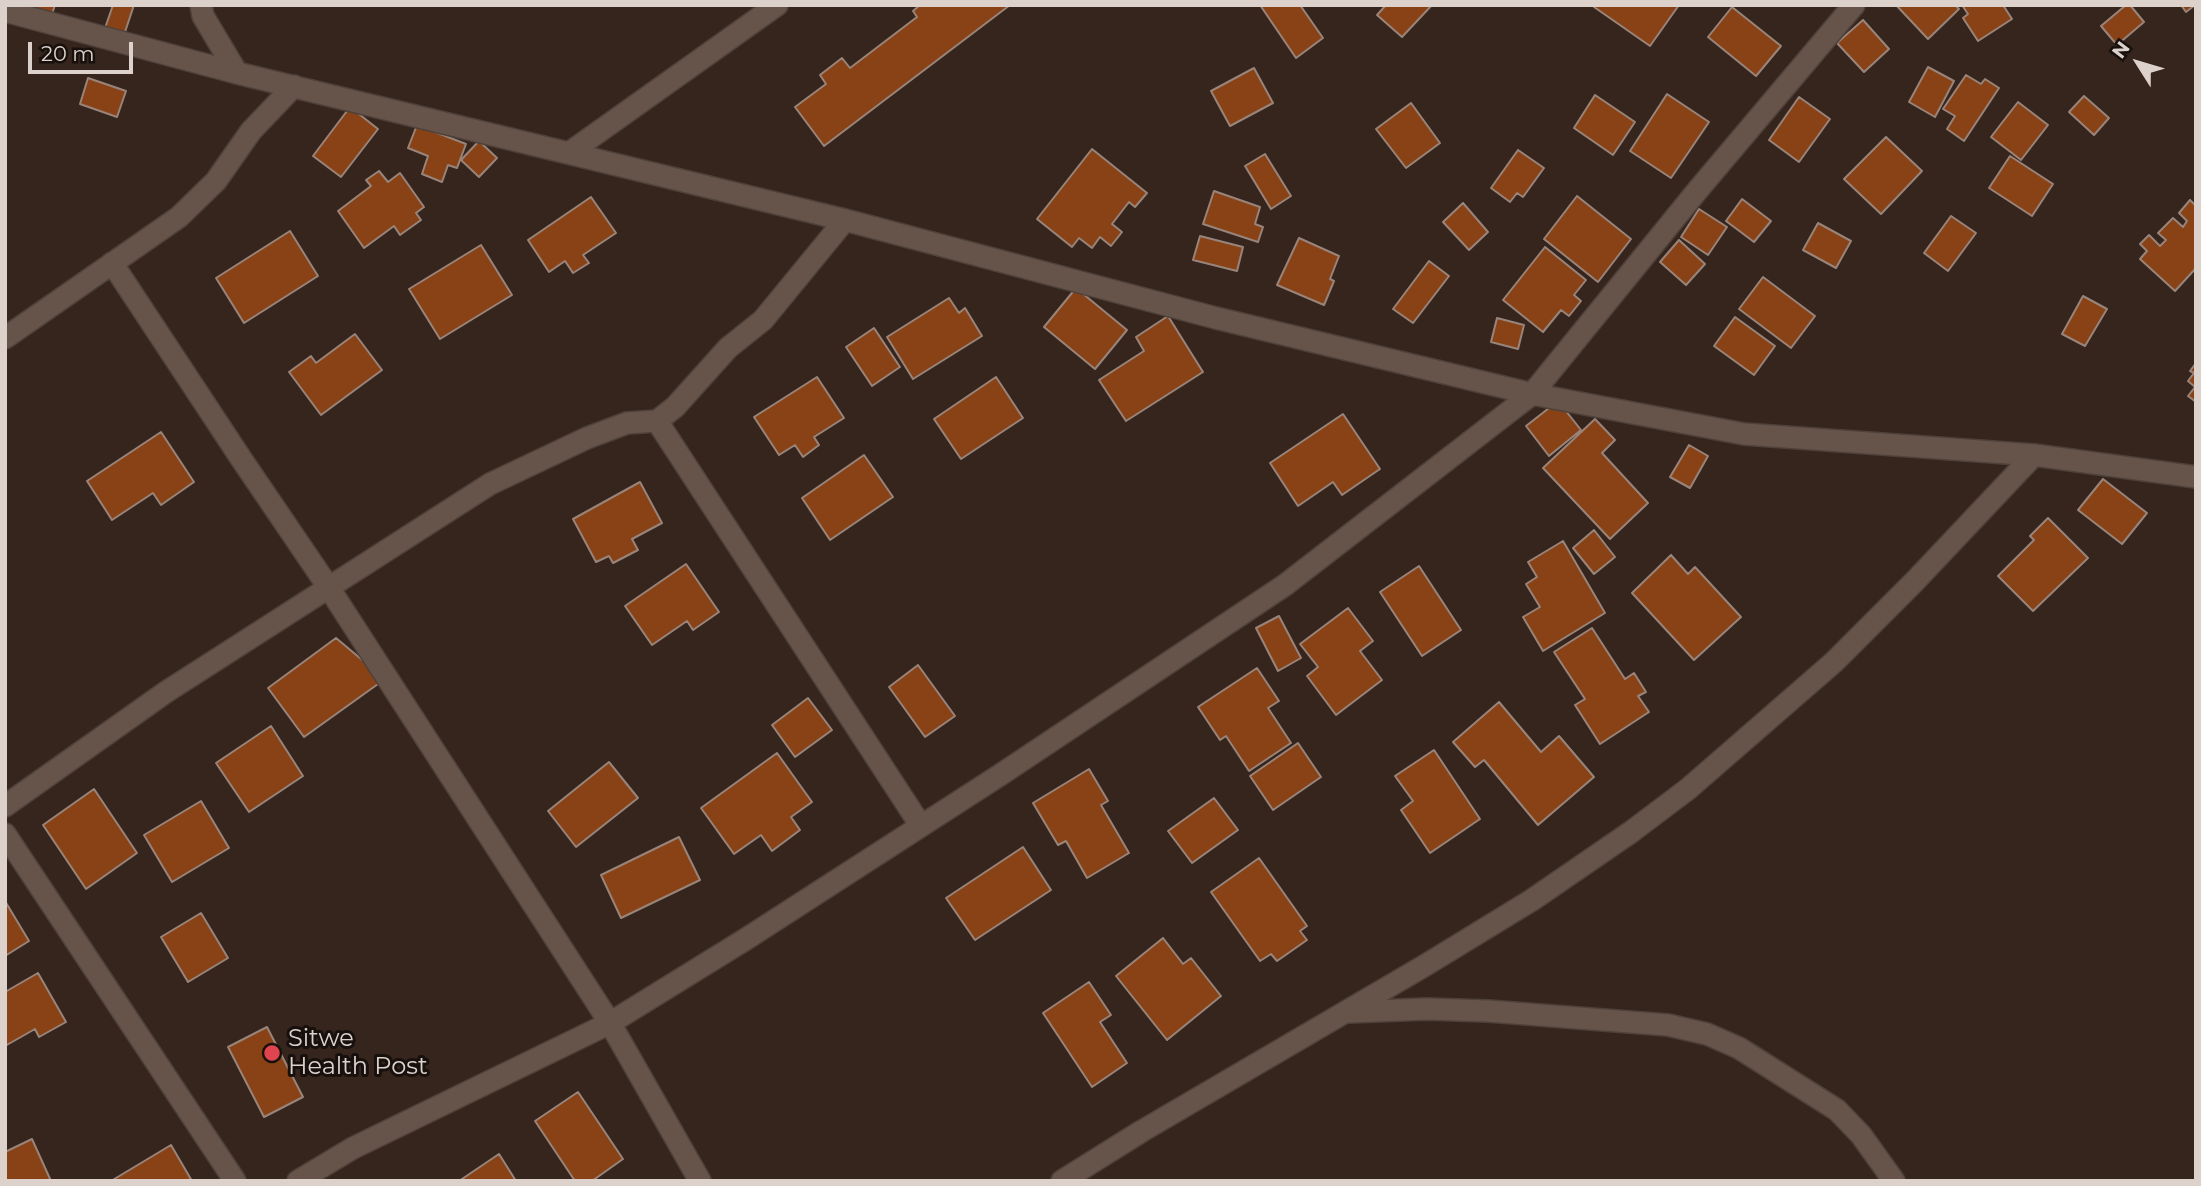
<!DOCTYPE html>
<html>
<head>
<meta charset="utf-8">
<style>
  body { margin:0 }
  #map { position:relative; width:2201px; height:1186px; overflow:hidden; background:#35251d; font-family:Montserrat,sans-serif }
  canvas { display:block }
  .frame { position:absolute; inset:0; border:7px solid #dcd1cb; pointer-events:none }
  .north { position:absolute; left:2103px; top:28px; width:70px; height:70px; -webkit-text-stroke:5px #17100c; paint-order:stroke; rotate:307deg; font-size:19px; font-weight:700; line-height:28px; text-align:center; color:#dcd1cb }
  .north::after { content:''; display:block; margin:auto; width:24px; height:32px; background:#dcd1cb; clip-path:polygon(50% 0,100% 100%,50% 72%,0 100%) }
  .scale { position:absolute; left:28px; top:42px; width:105px; height:32px; box-sizing:border-box; border:4px solid #dcd1cb; border-top:0; padding-left:9px; font-size:21px; line-height:24px; white-space:nowrap; color:#dcd1cb; -webkit-text-stroke:5px #17100c; paint-order:stroke }
</style>
</head>
<body>
<div id="map">
<canvas width="2201" height="1186"></canvas>
<div class="frame"></div>
<div class="north">N</div>
<div class="scale">20 m</div>
</div>
<script>
const context = document.querySelector('canvas').getContext('2d');
context.lineJoin = 'round';
function fill(path, color) { context.fillStyle = color; context.fill(path, 'evenodd'); }
const shape = rows => new Path2D(rows.map(r => 'M' + r).join(''));
function strokePath(path, color, width, dash) { context.strokeStyle = color; context.lineWidth = width; context.lineCap = dash ? 'butt' : 'round'; context.setLineDash(dash || []); context.stroke(path); }
function drawText(font, color, halo, rows, align = 'center') {
  context.font = font + ' Montserrat,sans-serif'; context.lineWidth = 6; context.setLineDash([]); context.textBaseline = 'middle'; context.strokeStyle = halo; context.fillStyle = color; for (const [text, x, y, turn = 0] of rows) {
    context.save(); context.translate(x, y); context.rotate((+turn || 0) * Math.PI / 180); context.textAlign = isNaN(turn) ? turn : align; if (halo) context.strokeText(text, 0, 0); context.fillText(text, 0, 0); context.restore();
  }
}
const building = shape([
  [16,5,55,5,51,17,16,5],
  [113,5,134,5,123,38,104,31,113,5],
  [920,5,1010,5,824,146,795,107,826,84,820,75,842,58,850,68,917,17,913,11,920,5],
  [1260,5,1300,5,1323,38,1296,58,1260,5],
  [1386,5,1432,5,1402,37,1377,15,1386,5],
  [1595,5,1679,5,1650,46,1594,7,1595,5],
  [1896,5,1955,5,1959,9,1928,39,1896,5],
  [1962,5,2003,5,2012,19,1978,41,1963,18,1968,14,1962,5],
  [2126,5,2130,5,2144,22,2117,45,2101,26,2126,5],
  [2181,5,2195,5,2186,12,2181,5],
  [1732,7,1781,46,1756,76,1708,37,1732,7],
  [1863,20,1889,49,1864,72,1837,43,1863,20],
  [1928,67,1954,81,1935,117,1909,102,1928,67],
  [1254,68,1273,103,1230,126,1211,91,1254,68],
  [1966,75,1981,84,1985,79,1999,88,1964,141,1947,129,1955,116,1943,109,1966,75],
  [88,78,126,91,117,117,80,104,88,78],
  [1667,94,1709,122,1671,178,1630,151,1667,94],
  [1595,95,1635,122,1613,155,1574,128,1595,95],
  [2084,96,2109,118,2094,135,2069,112,2084,96],
  [1799,97,1830,119,1799,162,1769,140,1799,97],
  [2018,102,2048,125,2021,160,1991,137,2018,102],
  [1411,103,1440,143,1406,168,1376,129,1411,103],
  [350,107,378,129,341,177,313,156,350,107],
  [417,125,466,144,457,168,448,165,442,182,422,174,428,156,408,148,417,125],
  [1886,137,1922,171,1881,214,1844,179,1886,137],
  [479,141,497,158,479,177,461,160,479,141],
  [1092,149,1147,193,1135,207,1129,202,1112,224,1122,232,1111,246,1100,237,1092,248,1079,238,1072,247,1037,219,1092,149],
  [1518,150,1544,168,1523,197,1517,193,1510,202,1491,188,1518,150],
  [1265,154,1291,196,1271,209,1245,166,1265,154],
  [2010,156,2053,184,2032,216,1989,188,2010,156],
  [379,171,388,182,400,173,424,207,416,213,421,220,400,235,394,226,364,248,338,211,371,186,366,180,379,171],
  [1214,191,1260,207,1255,224,1263,227,1258,242,1203,224,1214,191],
  [1577,196,1631,239,1598,282,1544,239,1577,196],
  [591,197,616,233,583,255,589,263,573,273,565,261,549,272,528,240,591,197],
  [1742,199,1771,221,1754,242,1726,221,1742,199],
  [2190,200,2196,206,2196,268,2175,291,2140,259,2147,251,2140,244,2149,235,2160,246,2166,240,2158,233,2173,218,2183,227,2187,221,2179,213,2190,200],
  [1463,203,1488,232,1469,250,1443,222,1463,203],
  [1699,209,1727,227,1708,255,1681,237,1699,209],
  [1951,216,1976,233,1948,271,1924,253,1951,216],
  [1818,223,1851,241,1836,268,1803,250,1818,223],
  [290,231,318,276,244,323,216,278,290,231],
  [1200,236,1243,247,1237,271,1193,260,1200,236],
  [1299,238,1339,256,1330,279,1334,281,1324,305,1277,285,1299,238],
  [1679,240,1705,264,1686,285,1660,262,1679,240],
  [481,245,512,295,440,339,409,289,481,245],
  [1545,247,1586,280,1574,295,1581,301,1569,316,1561,310,1543,332,1503,300,1545,247],
  [1429,261,1449,276,1413,323,1393,309,1429,261],
  [1763,277,1815,316,1791,348,1739,309,1763,277],
  [1076,288,1127,330,1095,369,1044,327,1076,288],
  [2083,296,2107,309,2085,346,2062,334,2083,296],
  [949,298,959,313,965,308,982,336,913,379,887,337,949,298],
  [1168,316,1203,372,1126,421,1099,380,1144,351,1136,337,1168,316],
  [1735,317,1775,346,1754,375,1714,346,1735,317],
  [1497,318,1524,325,1518,349,1491,342,1497,318],
  [874,328,900,367,872,386,846,347,874,328],
  [355,334,382,370,321,415,289,372,311,356,316,363,355,334],
  [2196,363,2196,402,2188,396,2195,387,2188,381,2194,373,2190,371,2196,363],
  [817,377,844,418,814,437,819,445,803,457,795,445,779,455,754,417,817,377],
  [996,377,1023,418,961,459,934,419,996,377],
  [1558,401,1581,430,1549,456,1526,426,1558,401],
  [1343,414,1380,469,1342,495,1333,482,1298,506,1270,463,1343,414],
  [1595,419,1615,440,1602,453,1648,503,1610,539,1543,468,1595,419],
  [161,432,194,482,161,505,153,493,112,520,87,481,161,432],
  [1689,445,1708,456,1690,488,1670,477,1689,445],
  [864,455,893,497,830,540,802,498,864,455],
  [2103,479,2147,513,2122,544,2078,510,2103,479],
  [640,482,662,523,632,539,638,550,613,563,609,556,596,562,573,519,640,482],
  [2048,518,2088,558,2033,611,1998,576,2034,540,2030,536,2048,518],
  [1594,530,1615,557,1594,574,1573,548,1594,530],
  [1563,541,1605,613,1543,651,1523,617,1540,607,1526,584,1537,577,1528,562,1563,541],
  [1671,555,1688,574,1695,567,1741,617,1694,660,1632,593,1671,555],
  [686,564,719,612,693,630,687,621,652,645,625,606,686,564],
  [1419,566,1461,630,1422,656,1380,592,1419,566],
  [1348,608,1373,641,1360,651,1382,680,1336,715,1307,676,1318,667,1300,644,1348,608],
  [1279,616,1301,658,1278,671,1256,628,1279,616],
  [1592,628,1625,679,1634,673,1646,692,1638,696,1649,712,1600,744,1575,705,1585,699,1554,652,1592,628],
  [336,638,385,679,304,737,268,688,336,638],
  [918,665,955,716,925,737,889,687,918,665],
  [1257,668,1279,701,1268,708,1291,743,1249,771,1226,736,1220,740,1198,707,1257,668],
  [808,698,832,730,795,757,772,725,808,698],
  [1499,702,1541,752,1559,736,1594,777,1538,825,1484,760,1475,767,1453,742,1499,702],
  [271,726,303,776,249,812,216,763,271,726],
  [1298,743,1321,777,1273,810,1250,776,1298,743],
  [1434,750,1480,819,1430,853,1401,810,1413,801,1395,776,1434,750],
  [777,753,812,802,791,817,800,830,772,851,761,835,734,854,701,808,777,753],
  [609,762,638,798,576,847,548,811,609,762],
  [1089,769,1108,801,1101,805,1129,853,1087,878,1066,841,1058,845,1033,803,1089,769],
  [94,789,137,853,86,889,43,825,94,789],
  [1214,798,1238,830,1192,863,1168,831,1214,798],
  [201,801,229,848,172,882,144,835,201,801],
  [679,837,700,880,621,918,601,875,679,837],
  [1023,847,1051,890,975,940,946,898,1023,847],
  [1259,858,1307,926,1300,931,1307,940,1277,961,1271,954,1260,961,1211,892,1259,858],
  [5,901,29,941,5,956,5,901],
  [201,913,228,958,188,982,161,937,201,913],
  [1163,938,1183,964,1191,958,1221,996,1167,1040,1116,976,1163,938],
  [38,973,66,1022,39,1037,35,1029,5,1046,5,992,38,973],
  [1089,982,1111,1015,1100,1022,1127,1063,1092,1087,1043,1013,1089,982],
  [267,1027,303,1097,264,1117,228,1047,267,1027],
  [578,1092,623,1159,592,1181,575,1181,535,1121,578,1092],
  [32,1139,51,1181,5,1181,5,1152,32,1139],
  [171,1145,192,1181,111,1181,171,1145],
  [499,1154,516,1181,459,1181,499,1154]
]);
const minor = shape([
  [201,5,203,16,237,73],
  [5,11,237,73,845,220,1216,318,1532,394,1744,434,2034,455,2196,477],
  [569,153,777,5],
  [112,263,240,457,329,588,610,1023,700,1181],
  [5,338,179,217,216,181,251,131,294,86],
  [657,421,921,826],
  [5,806,166,692,490,484,587,438,627,423,657,421,675,407,728,348,763,320,845,220],
  [5,834,235,1181],
  [1349,1012,1427,1009,1488,1011,1668,1025,1707,1034,1739,1048,1837,1110,1861,1135,1894,1181],
  [298,1181,353,1148,610,1023,746,939,1000,775,1285,585,1532,394,1697,191,1854,5],
  [1062,1181,1142,1131,1424,966,1532,900,1631,832,1688,789,1834,662,1915,581,2034,455]
]);
const markers = [
  [272,1053,9,"#e0444e"]
];
const poiNames = [
  ["Sitwe",288,1039],
  ["Health Post",288,1067]
];
fill(building, '#894215');
strokePath(building, '#98847a', 2);
strokePath(minor, '#4e413a', 24);
strokePath(minor, '#66544b', 21);
for (const [x, y, r, color] of markers) { const dot = new Path2D(); dot.arc(x, y, r, 0, 2 * Math.PI); context.fillStyle = color; context.fill(dot); strokePath(dot, '#17100c', 2.5); }
drawText('24px', '#dcd1cb', '#17100c', poiNames, 'left');
</script>
</body>
</html>
